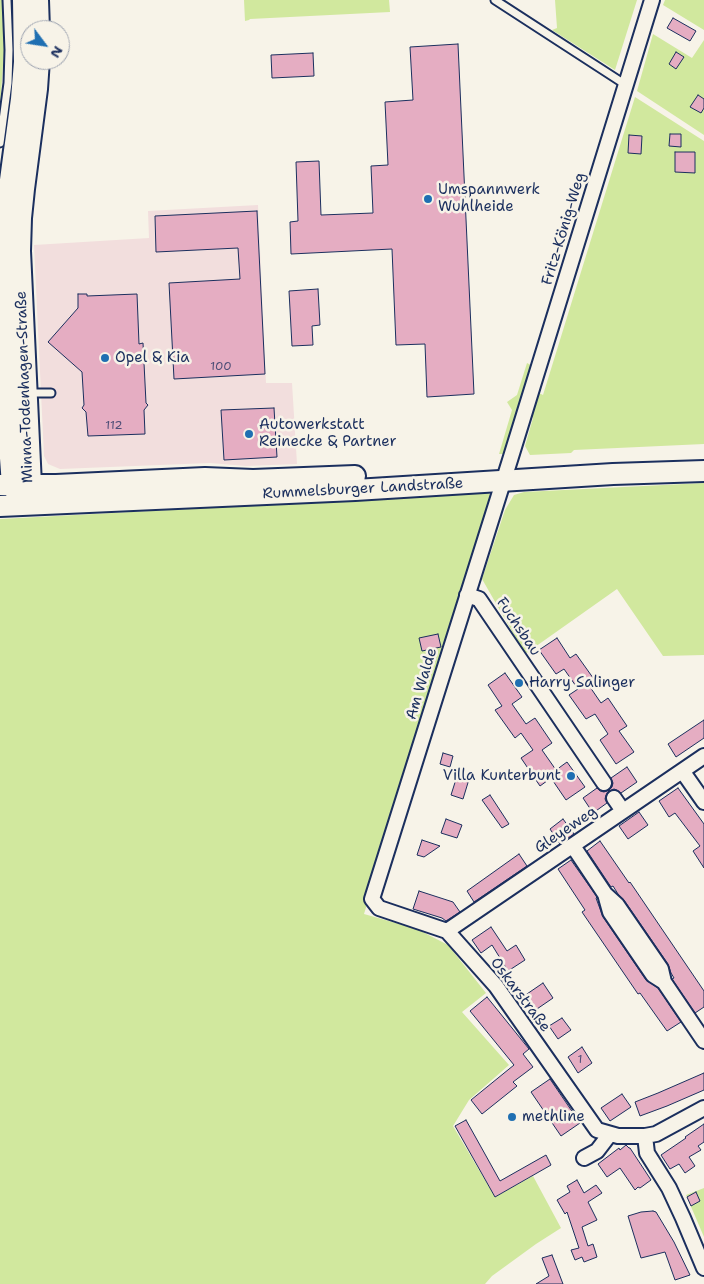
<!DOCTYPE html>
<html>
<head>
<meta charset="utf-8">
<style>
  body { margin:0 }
  #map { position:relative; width:704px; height:1284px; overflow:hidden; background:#f7f3e8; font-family:"Shantell Sans",sans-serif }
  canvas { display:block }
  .north { position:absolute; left:20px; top:20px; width:50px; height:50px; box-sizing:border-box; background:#f7f3e8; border:1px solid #9fa5b1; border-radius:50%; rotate:121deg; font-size:14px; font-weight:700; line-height:20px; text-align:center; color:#1b2f5e }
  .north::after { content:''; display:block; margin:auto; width:18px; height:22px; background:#1f6fb2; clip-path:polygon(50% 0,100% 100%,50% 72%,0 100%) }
</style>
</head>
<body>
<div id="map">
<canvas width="704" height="1284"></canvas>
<div class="north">N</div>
</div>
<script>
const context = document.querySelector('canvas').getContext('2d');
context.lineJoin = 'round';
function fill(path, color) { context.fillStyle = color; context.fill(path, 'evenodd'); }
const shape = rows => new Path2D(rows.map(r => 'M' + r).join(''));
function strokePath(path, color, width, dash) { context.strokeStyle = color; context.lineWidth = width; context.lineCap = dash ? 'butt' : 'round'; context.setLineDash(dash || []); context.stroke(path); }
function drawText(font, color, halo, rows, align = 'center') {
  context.font = font + ' "Shantell Sans",sans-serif'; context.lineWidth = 5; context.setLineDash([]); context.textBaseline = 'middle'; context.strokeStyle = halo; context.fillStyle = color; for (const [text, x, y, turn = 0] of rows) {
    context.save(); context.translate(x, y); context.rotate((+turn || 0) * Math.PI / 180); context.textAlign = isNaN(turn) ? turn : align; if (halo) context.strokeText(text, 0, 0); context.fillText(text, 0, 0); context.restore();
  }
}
const built = shape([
  [258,205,266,383,292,383,297,464,246,466,210,463,60,469,48,464,44,456,34,245,149,238,148,211]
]);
const green = shape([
  [0,0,2,0,4,51,0,108],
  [244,0,389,0,390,12,250,19,249,20,245,21],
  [555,0,637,0,615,70,552,30,557,28],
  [665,0,704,0,704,30,663,5],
  [653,34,692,58,704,40,704,135,637,91],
  [635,97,704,141,704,444,574,450,571,453,530,455,525,446,533,418,530,414,537,392,543,395],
  [527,363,533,366,506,454,499,454,512,410,507,402,517,395],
  [704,483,704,655,663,656,617,589,525,654,482,579,505,510,514,495,524,492],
  [489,493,492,499,364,914,417,929,448,945,486,993,462,1012,509,1065,469,1100,453,1126,495,1197,533,1176,561,1228,536,1244,492,1276,485,1284,0,1284,0,519],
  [704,1188,704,1237,686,1195]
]);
const building = shape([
  [673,18,696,31,690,41,667,28,673,18],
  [458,44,474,394,427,397,425,344,396,345,392,249,291,254,290,222,298,221,296,162,319,161,321,215,373,213,371,166,388,165,385,102,413,100,410,47,458,44],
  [676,52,684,57,676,69,669,64,676,52],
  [313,53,314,76,272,78,271,55,313,53],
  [698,95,704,99,704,108,701,113,690,107,698,95],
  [670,134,681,134,681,147,669,146,670,134],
  [629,135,642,136,641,154,628,153,629,135],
  [675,152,695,152,695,173,675,172,675,152],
  [257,211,265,374,174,379,169,283,240,279,238,248,156,252,155,216,257,211],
  [318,289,320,325,312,326,313,345,292,346,289,291,318,289],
  [78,294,87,294,87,296,137,294,139,344,143,343,146,403,148,405,144,410,145,434,88,436,86,412,82,408,84,405,82,372,48,342,78,308,78,294],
  [274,408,277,457,224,460,221,410,274,408],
  [438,634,441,647,422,651,419,638,438,634],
  [557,638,570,658,576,654,596,682,590,687,601,703,608,698,627,726,619,731,634,752,616,764,600,740,608,734,595,714,586,719,569,695,578,689,564,669,556,674,539,650,557,638],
  [505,673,522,697,512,704,526,724,535,718,552,743,542,750,556,770,567,762,585,787,566,800,551,778,540,786,521,758,533,750,521,733,515,738,495,710,502,706,488,685,505,673],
  [704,720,704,738,676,757,668,744,704,720],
  [443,753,453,756,450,767,440,764,443,753],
  [627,767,637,782,621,793,617,790,614,789,609,791,606,795,605,799,607,803,593,813,583,798,597,788,600,791,604,792,609,790,612,787,613,783,611,778,627,767],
  [458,773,470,776,463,799,451,795,458,773],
  [678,788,704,824,704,868,693,851,700,846,675,813,669,817,659,801,678,788],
  [490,795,509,824,502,828,482,800,490,795],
  [639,812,648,825,628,839,619,826,639,812],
  [446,819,462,825,457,838,441,833,446,819],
  [563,819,574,834,560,844,550,829,563,819],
  [422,840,440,846,424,857,417,855,422,840],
  [600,841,629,883,630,882,704,991,704,1007,695,1013,672,979,674,978,671,973,668,964,624,900,618,894,613,886,611,887,587,851,600,841],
  [519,854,527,866,474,902,467,891,519,854],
  [571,860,597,897,596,898,603,917,646,980,658,988,681,1022,667,1031,640,993,638,994,582,912,585,910,558,869,571,860],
  [419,891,453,902,460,912,446,921,442,918,413,909,419,891],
  [491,927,507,951,516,945,525,960,508,971,492,945,481,953,472,940,491,927],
  [543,983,553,998,534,1011,524,996,543,983],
  [487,997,529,1049,523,1054,533,1067,513,1082,517,1086,482,1114,471,1100,514,1065,470,1011,487,997],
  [562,1018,571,1030,558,1039,549,1026,562,1018],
  [582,1047,592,1063,578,1073,568,1057,582,1047],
  [704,1073,704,1090,667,1106,640,1116,635,1102,658,1093,704,1073],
  [550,1079,580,1123,561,1136,531,1092,550,1079],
  [622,1094,631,1107,610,1121,601,1108,622,1094],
  [466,1120,500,1181,546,1155,551,1165,495,1197,455,1126,466,1120],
  [704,1124,704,1142,698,1146,701,1150,689,1157,695,1166,685,1173,679,1164,670,1169,661,1155,686,1138,685,1137,704,1124],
  [626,1145,629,1148,630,1148,651,1180,640,1188,638,1187,635,1190,620,1168,607,1177,598,1164,619,1148,620,1150,626,1145],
  [577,1180,584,1193,596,1185,602,1193,588,1202,597,1220,582,1227,588,1246,593,1244,597,1257,584,1262,582,1257,575,1260,571,1250,579,1248,567,1212,565,1214,557,1200,570,1192,567,1186,577,1180],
  [696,1192,700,1201,691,1206,687,1197,696,1192],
  [653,1211,656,1212,674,1242,690,1275,675,1280,665,1252,641,1258,628,1216,641,1212,653,1211],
  [552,1255,563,1284,536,1284,549,1276,542,1258,552,1255]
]);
const lane = shape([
  [495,0,626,85],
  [0,143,8,83,9,50,7,0],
  [29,393,51,393]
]);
const street = shape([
  [652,0,510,460,372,899,379,908,447,931,496,986,597,1130,618,1136,645,1136,656,1134,704,1108],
  [467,595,479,599,604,783],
  [683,772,704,802],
  [614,798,623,811],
  [573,846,605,894,617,905,661,969,664,982,704,1041],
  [605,894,610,912,653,975,664,982],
  [447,931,704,756],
  [645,1136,647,1153,669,1188,683,1218,704,1268],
  [584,1158,597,1151,610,1134]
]);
const secondary = shape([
  [38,0,39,30],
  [0,485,56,485,205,478,253,480,355,476],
  [18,496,12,485,10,458,3,262,5,217,21,99,24,62,23,0],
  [26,496,31,485,20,251,21,218,24,189,37,89,39,60],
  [0,506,355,490,613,474,704,471]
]);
const markers = [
  [428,199,5,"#1f6fb2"],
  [105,358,5,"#1f6fb2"],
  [249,434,5,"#1f6fb2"],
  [519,683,5,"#1f6fb2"],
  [571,776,5,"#1f6fb2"],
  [512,1117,5,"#1f6fb2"]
];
const numberNames = [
  ["100",221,367],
  ["112",114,426],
  ["1",580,1060]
];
const poiNames = [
  ["Umspannwerk",438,190],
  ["Wuhlheide",438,207],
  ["Opel & Kia",115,358],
  ["Autowerkstatt",259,425],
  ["Reinecke & Partner",259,442],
  ["Harry Salinger",529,683],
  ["Villa Kunterbunt",561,776,"right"],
  ["methline",522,1117]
];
const streetNames = [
  ["Fritz-König-Weg",564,229,-73],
  ["Minna-Todenhagen-Straße",25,387,-92],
  ["Rummelsburger Landstraße",363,489,-3],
  ["Fuchsbau",518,627,56],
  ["Am Walde",422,684,-73],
  ["Gleyeweg",566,830,-34],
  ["Oskarstraße",520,995,53]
];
fill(built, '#f2dedd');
fill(green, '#d1e89e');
fill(building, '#e5adc2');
strokePath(building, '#1b2f5e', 1);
strokePath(lane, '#1b2f5e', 11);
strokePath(street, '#1b2f5e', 18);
strokePath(secondary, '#1b2f5e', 24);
strokePath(lane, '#f7f3e8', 7);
strokePath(street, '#f7f3e8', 14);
strokePath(secondary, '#f7f3e8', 20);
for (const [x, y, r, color] of markers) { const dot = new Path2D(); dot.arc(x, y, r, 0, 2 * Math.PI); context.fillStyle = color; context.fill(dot); strokePath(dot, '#f7f3e8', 2); }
drawText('12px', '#4e4e77', null, numberNames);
drawText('15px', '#1b2f5e', '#f7f3e8', poiNames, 'left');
drawText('15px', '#1b2f5e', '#f7f3e8', streetNames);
</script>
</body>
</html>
